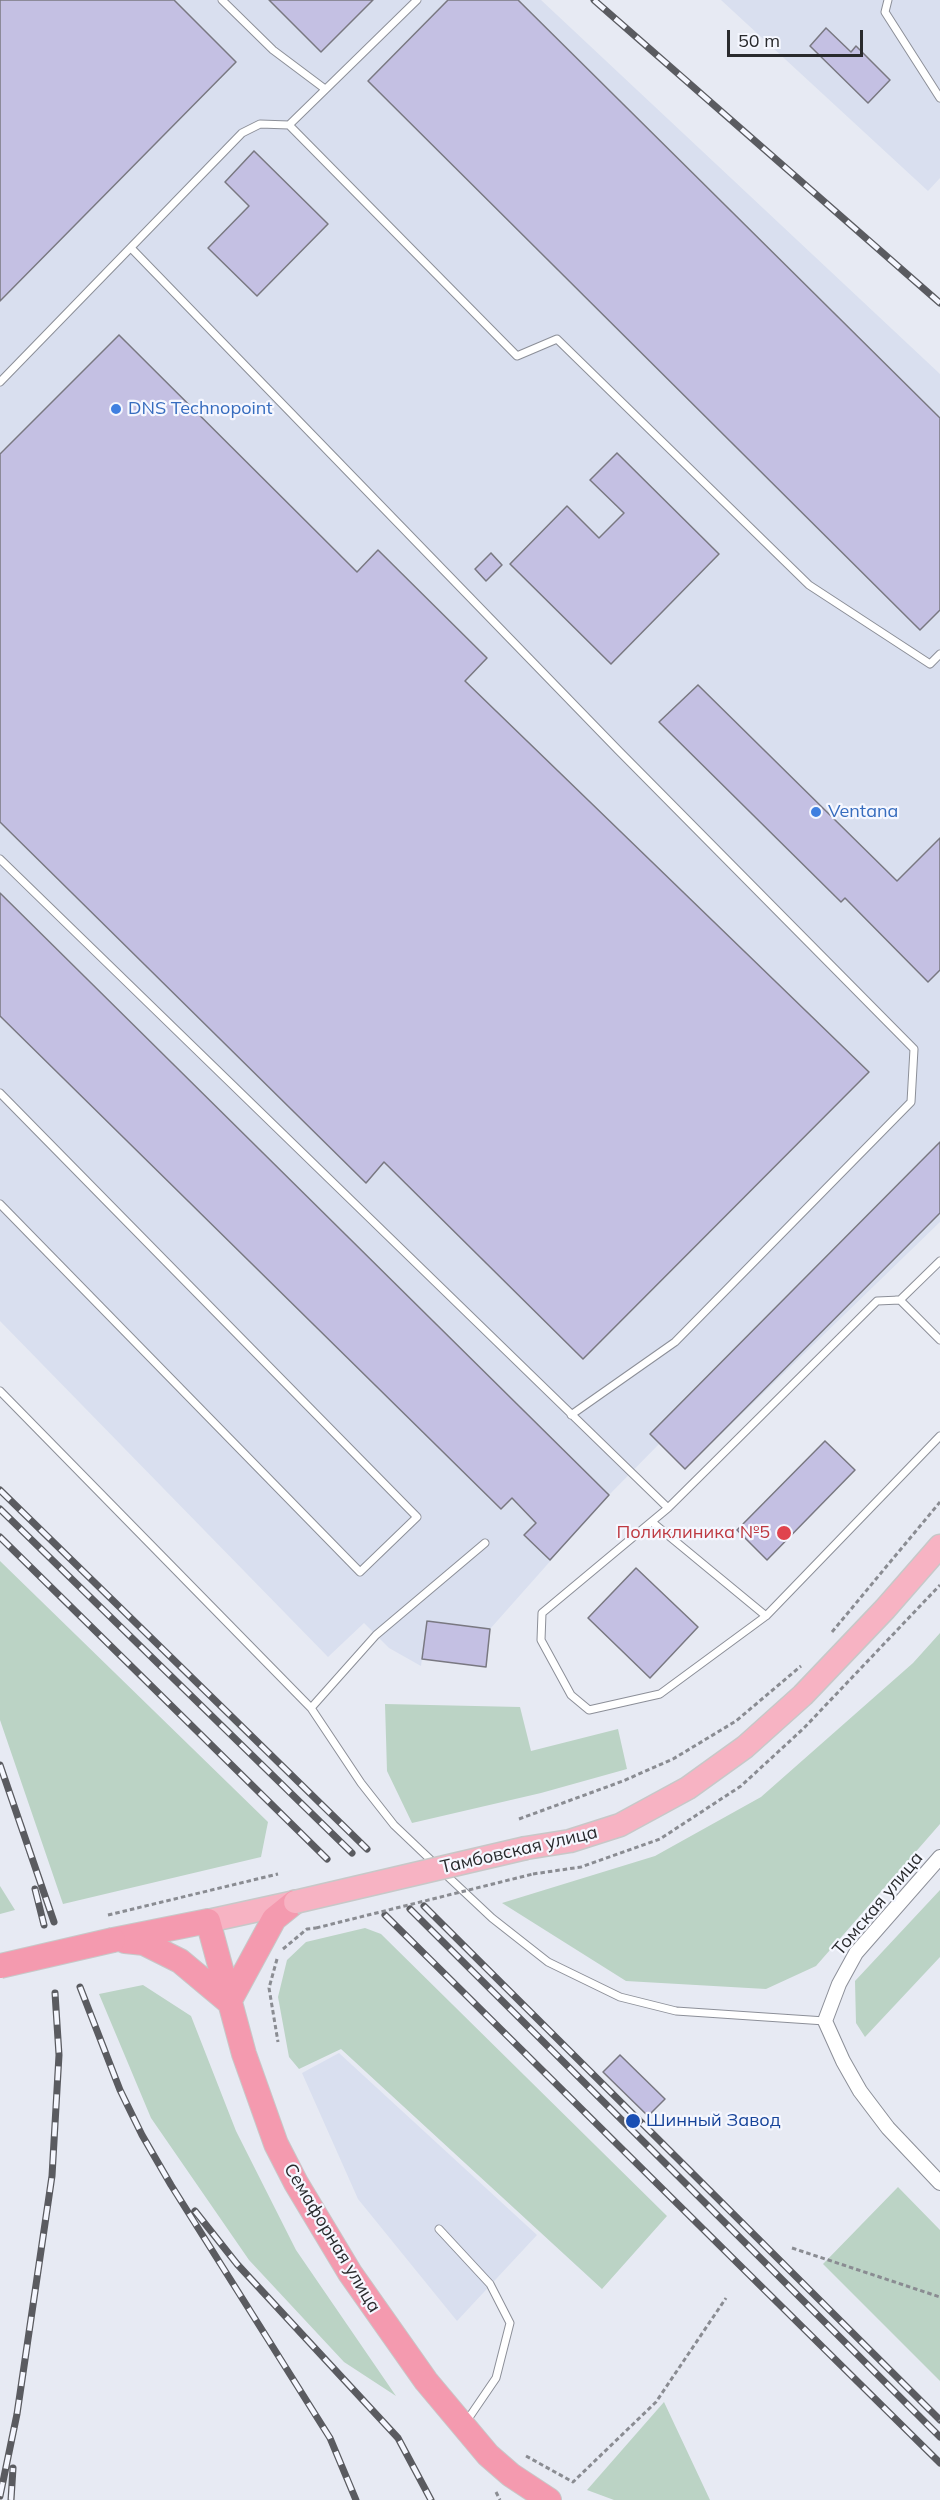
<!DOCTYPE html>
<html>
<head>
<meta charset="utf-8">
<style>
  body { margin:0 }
  #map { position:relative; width:940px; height:2500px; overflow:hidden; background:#e7eaf3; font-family:Mulish,sans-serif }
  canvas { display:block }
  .scale { position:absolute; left:727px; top:30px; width:136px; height:27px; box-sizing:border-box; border:3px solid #292a2d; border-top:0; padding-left:8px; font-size:18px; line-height:21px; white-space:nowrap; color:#292a2d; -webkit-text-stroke:4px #f5f7ff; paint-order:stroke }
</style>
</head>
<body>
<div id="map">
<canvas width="940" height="2500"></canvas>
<div class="scale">50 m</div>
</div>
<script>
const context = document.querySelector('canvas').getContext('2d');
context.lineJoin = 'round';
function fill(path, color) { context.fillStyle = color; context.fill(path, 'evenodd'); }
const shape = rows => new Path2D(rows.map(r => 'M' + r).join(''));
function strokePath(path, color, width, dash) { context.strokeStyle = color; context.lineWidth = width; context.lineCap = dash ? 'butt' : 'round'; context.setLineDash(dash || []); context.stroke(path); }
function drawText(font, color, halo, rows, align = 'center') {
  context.font = font + ' Mulish,sans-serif'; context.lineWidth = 4.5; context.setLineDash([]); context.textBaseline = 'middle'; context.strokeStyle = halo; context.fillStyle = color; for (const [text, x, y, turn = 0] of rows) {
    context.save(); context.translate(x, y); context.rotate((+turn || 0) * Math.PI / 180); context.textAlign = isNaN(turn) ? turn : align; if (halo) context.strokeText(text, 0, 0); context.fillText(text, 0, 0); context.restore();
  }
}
const built = shape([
  [0,0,541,0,940,374,940,1222,685,1469,659,1444,609,1495,490,1629,427,1621,421,1666,389,1648,364,1623,328,1657,0,1321],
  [721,0,940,0,940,178,928,191],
  [339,2053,537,2235,457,2321,358,2199,302,2073]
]);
const green = shape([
  [0,1561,268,1822,261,1857,63,1904,0,1720],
  [940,1633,940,1824,816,1966,766,1989,626,1981,502,1903,655,1856,761,1797,913,1663],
  [385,1704,520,1707,531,1751,618,1729,627,1769,541,1793,412,1823,387,1771],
  [0,1886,15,1910,0,1914],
  [940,1890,940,1957,865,2037,856,2023,855,1981],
  [365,1928,381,1934,667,2216,602,2289,341,2049,299,2069,289,2057,278,1997,287,1960,306,1942],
  [143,1985,191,2016,236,2131,296,2250,396,2396,344,2362,249,2260,151,2118,99,1994],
  [898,2187,940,2230,940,2381,823,2264],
  [664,2402,710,2500,614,2500,587,2490]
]);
const building = shape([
  [0,0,174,0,236,62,0,301,0,0],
  [269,0,373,0,321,52,269,0],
  [448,0,518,0,940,418,940,610,920,630,368,81,448,0],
  [826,28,851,52,856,46,890,80,868,103,810,46,826,28],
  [254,151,328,224,257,296,208,248,249,206,225,182,254,151],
  [119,335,357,572,378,550,487,658,465,681,869,1072,583,1359,384,1162,366,1183,0,822,0,454,119,335],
  [617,453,719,554,611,664,510,564,567,506,599,538,624,513,590,480,617,453],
  [491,553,502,565,486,581,475,569,491,553],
  [698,685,897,881,940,838,940,970,928,982,845,898,841,902,659,722,698,685],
  [0,893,609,1495,550,1560,524,1535,536,1523,512,1498,501,1509,0,1016,0,893],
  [940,1142,940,1213,685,1469,650,1434,940,1142],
  [825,1441,855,1470,767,1560,737,1530,825,1441],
  [636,1568,698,1627,650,1678,588,1618,636,1568],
  [427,1621,490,1629,486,1667,422,1659,427,1621],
  [620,2055,665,2099,648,2116,603,2072,620,2055]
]);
const path = shape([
  [832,1632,940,1502],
  [519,1819,623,1781,673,1759,736,1721,801,1666],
  [533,1874,581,1867,660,1839,741,1786,804,1728,940,1585],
  [108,1915,278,1874],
  [283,1949,307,1929,316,1928],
  [277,1959,269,1988,278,2042],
  [792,2248,940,2297],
  [526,2456,573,2482,656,2402,726,2298],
  [496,2492,500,2500]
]);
const service = shape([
  [222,0,273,50,325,89],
  [888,0,885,12,940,98],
  [289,125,417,0],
  [131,248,618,750,914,1049,911,1102,675,1342,571,1415],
  [0,382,242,133,260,124,289,125,517,356,557,339,809,585,930,664,940,654],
  [0,859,668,1508],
  [0,1093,417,1517,360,1572,0,1204],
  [940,1261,900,1300,877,1301,668,1508,542,1613,541,1640,571,1695,589,1710,660,1694,766,1616,940,1436],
  [896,1300,900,1300,940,1340],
  [0,1391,311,1708,361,1783,394,1825,435,1864],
  [652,1522,766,1616],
  [311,1708,376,1635,485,1543],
  [443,1872,492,1918,548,1962,620,1997,676,2011,825,2021],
  [439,2229,490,2284,510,2323,496,2378,466,2422]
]);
const minor = shape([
  [940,1857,856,1953,839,1984,825,2021,843,2061,860,2091,888,2128,940,2183]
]);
const primary = shape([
  [526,1848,570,1841,620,1825,688,1788,745,1747,803,1695,885,1609,940,1546],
  [208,1921,295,1902]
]);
const trunk = shape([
  [113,1940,208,1921,244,2054,276,2144,296,2183,350,2273,426,2381,488,2455,511,2475,549,2500],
  [125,1941,144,1943,180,1961,229,2002],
  [229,2002,274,1919,295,1902]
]);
const rail = shape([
  [594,0,940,303],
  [0,1490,367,1849],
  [0,1509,352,1853],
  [0,1537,327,1859],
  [0,1765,54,1922],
  [35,1889,44,1925],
  [424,1906,940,2420],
  [410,1909,940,2437],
  [385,1915,940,2463],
  [80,1987,120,2090,142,2135,171,2185,330,2438,356,2500],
  [195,2211,237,2264,398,2438,431,2500],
  [0,2496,17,2414,52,2176,59,2055,55,1993],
  [11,2500,13,2468]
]);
const pathBridge = shape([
  [316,1928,533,1874]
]);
const primaryBridge = shape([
  [295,1902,526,1848]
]);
const trunkBridge = shape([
  [0,1966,113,1940]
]);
const markers = [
  [116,409,6,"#3f7fe0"],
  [816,812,6,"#3f7fe0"],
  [784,1533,8,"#e0444e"],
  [633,2121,8,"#1a4fb4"]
];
const shopNames = [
  ["DNS Technopoint",128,409],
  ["Ventana",828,812]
];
const healthNames = [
  ["Поликлиника №5",770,1533]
];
const streetNames = [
  ["Тамбовская улица",519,1850,-13],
  ["Томская улица",878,1904,-50],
  ["Семафорная улица",332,2238,59]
];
const transitNames = [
  ["Шинный Завод",646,2121]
];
fill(built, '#d9dfef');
fill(green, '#bbd3c5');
fill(building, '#c4c0e3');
strokePath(building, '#797881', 1.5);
strokePath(service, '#8c8f98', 9);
strokePath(minor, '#8c8f98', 16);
strokePath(primary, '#c7c8c8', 25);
strokePath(trunk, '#c7c8c8', 26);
strokePath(path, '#8a8c92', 3, [4.5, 3]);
strokePath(service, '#fff', 7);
strokePath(minor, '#fff', 14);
strokePath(primary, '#f7b3c3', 22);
strokePath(trunk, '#f49aaf', 24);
strokePath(rail, '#5a5b60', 7);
strokePath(rail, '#f5f7ff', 4.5, [14]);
strokePath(primaryBridge, '#c7c8c8', 25, []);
strokePath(trunkBridge, '#c7c8c8', 26, []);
strokePath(pathBridge, '#8a8c92', 3, [4.5, 3]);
strokePath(primaryBridge, '#f7b3c3', 22);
strokePath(trunkBridge, '#f49aaf', 24);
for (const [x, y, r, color] of markers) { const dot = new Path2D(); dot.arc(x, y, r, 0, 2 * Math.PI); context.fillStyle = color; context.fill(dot); strokePath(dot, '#f5f7ff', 2); }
drawText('18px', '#366cbe', '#f5f7ff', shopNames, 'left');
drawText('18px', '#be3a42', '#f5f7ff', healthNames, 'right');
drawText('18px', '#292a2d', '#f5f7ff', streetNames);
drawText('18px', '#164399', '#f5f7ff', transitNames, 'left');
</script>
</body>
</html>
